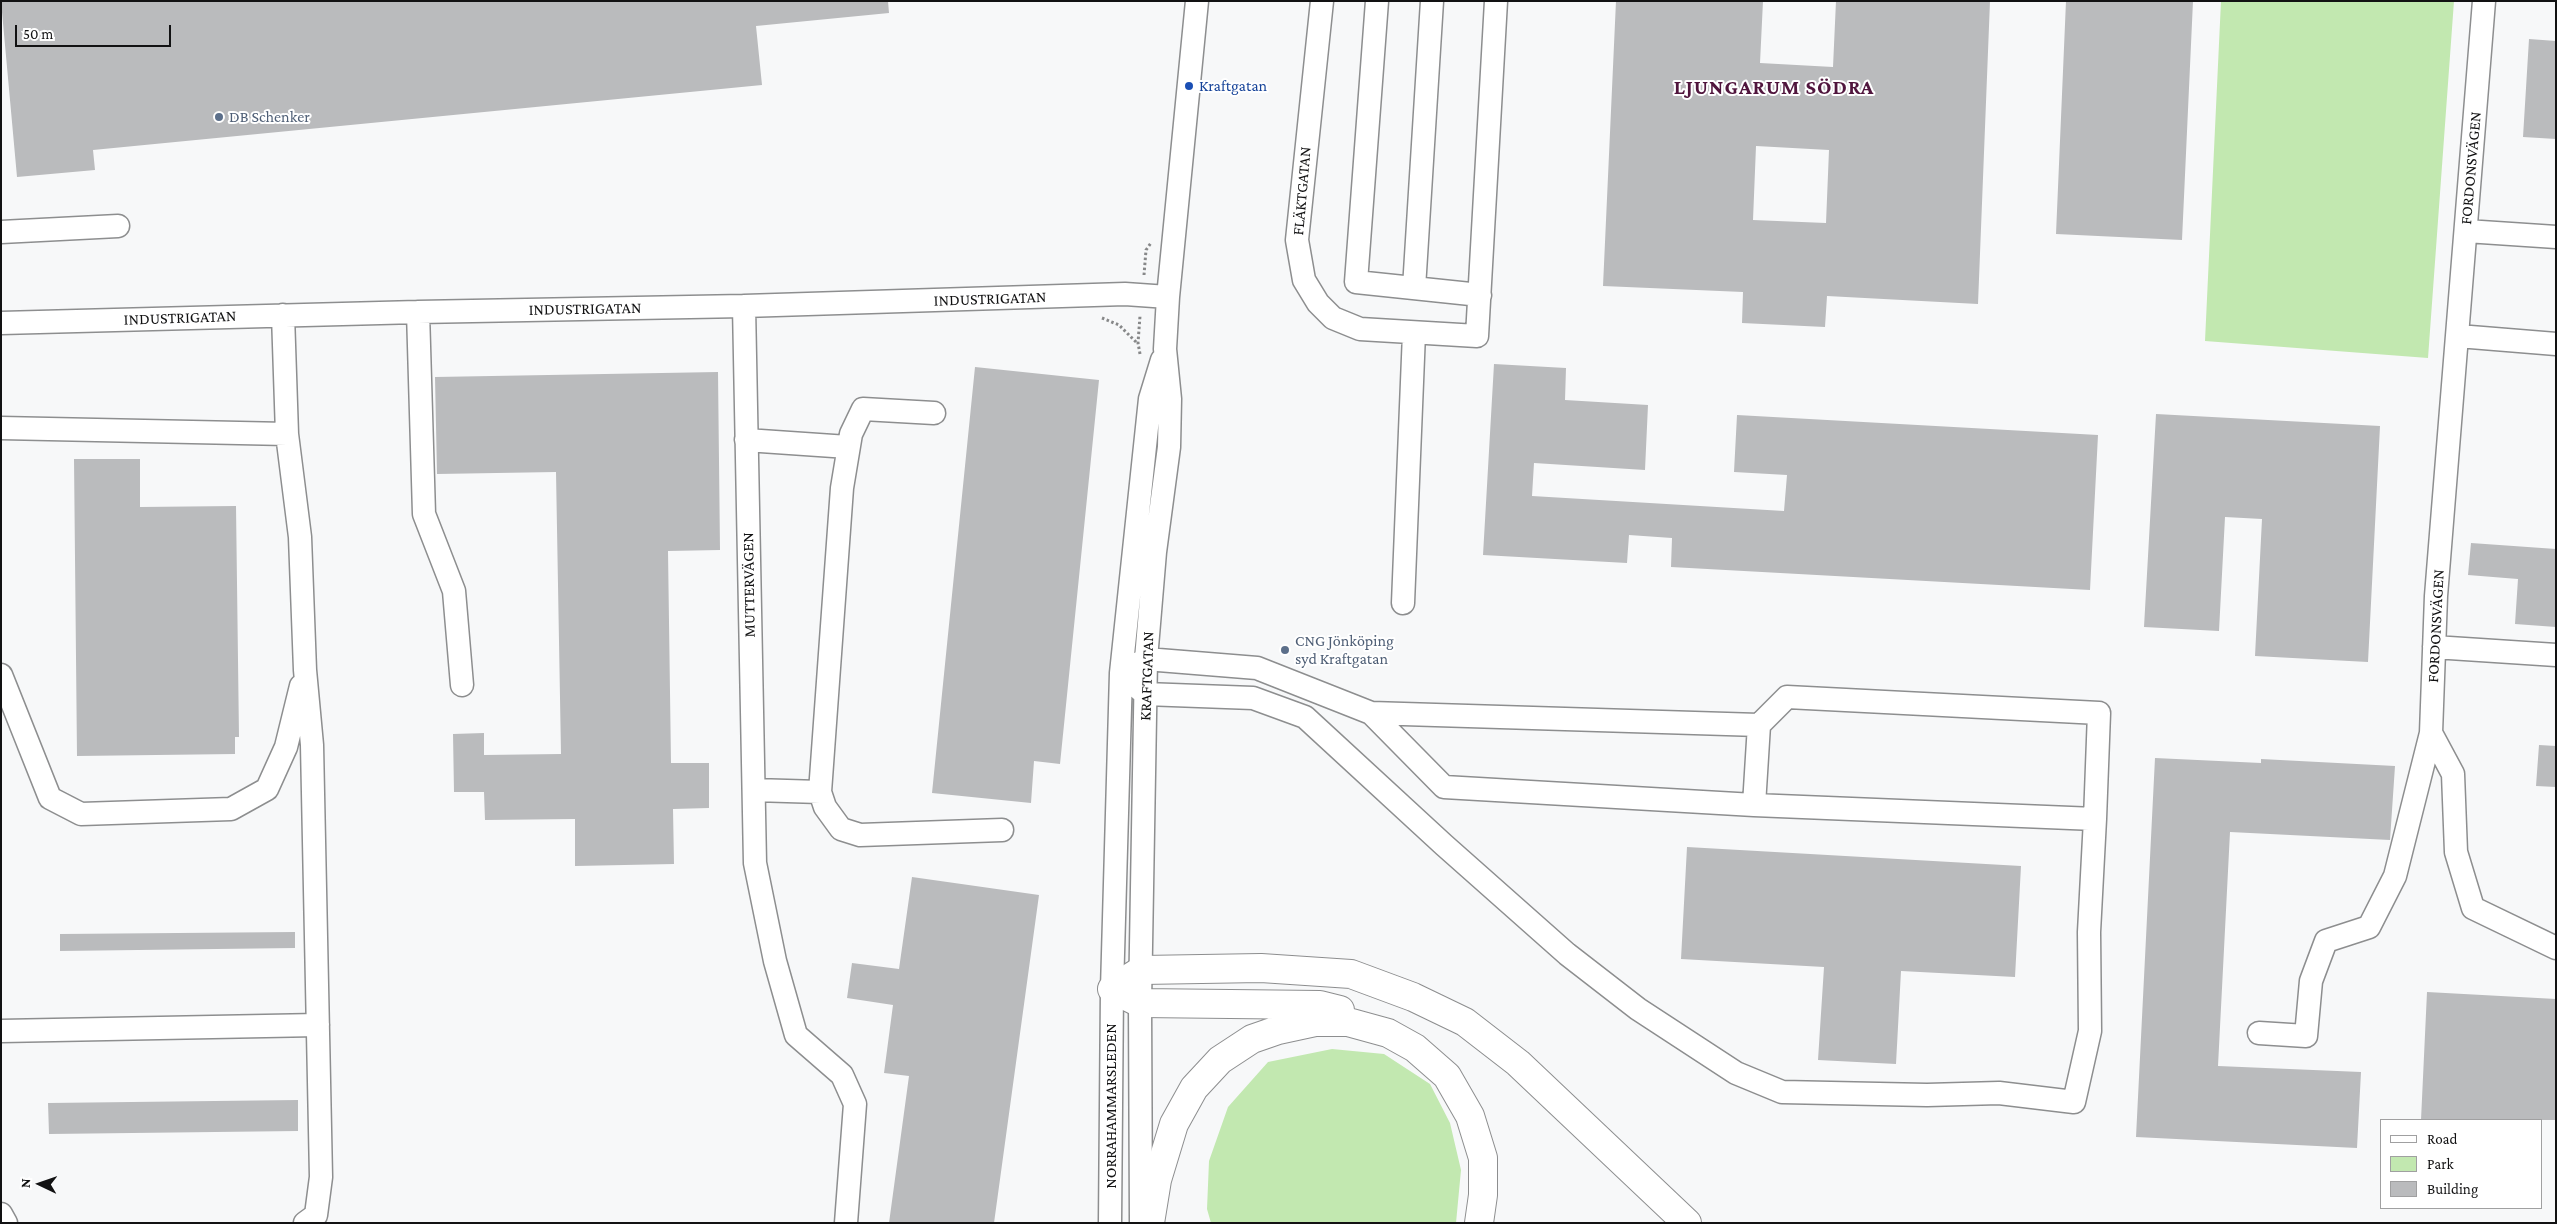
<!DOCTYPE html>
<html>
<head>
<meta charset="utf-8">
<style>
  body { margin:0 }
  #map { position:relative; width:2557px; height:1224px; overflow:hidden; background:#f7f8f9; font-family:"Crimson Pro",serif }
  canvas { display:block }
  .frame { position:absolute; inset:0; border:2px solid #121213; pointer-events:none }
  .legend { position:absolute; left:2380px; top:1119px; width:162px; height:90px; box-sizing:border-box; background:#fff; border:1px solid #a0a0a1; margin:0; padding:6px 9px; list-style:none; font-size:15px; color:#121213 }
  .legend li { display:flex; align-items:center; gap:10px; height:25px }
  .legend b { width:25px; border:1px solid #a0a0a1 }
  .north { position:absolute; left:15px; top:1159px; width:50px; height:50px; -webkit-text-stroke:4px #fff; paint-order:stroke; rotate:273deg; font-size:14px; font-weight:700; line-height:20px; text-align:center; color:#121213 }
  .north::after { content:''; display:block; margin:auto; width:18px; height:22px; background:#121213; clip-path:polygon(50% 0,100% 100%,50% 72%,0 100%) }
  .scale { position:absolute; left:15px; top:25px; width:156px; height:22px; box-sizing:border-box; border:2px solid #121213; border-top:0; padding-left:6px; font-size:15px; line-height:18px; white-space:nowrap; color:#121213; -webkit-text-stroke:4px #fff; paint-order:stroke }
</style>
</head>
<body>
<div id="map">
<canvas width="2557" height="1224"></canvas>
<div class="frame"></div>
<ul class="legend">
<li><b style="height:6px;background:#fff"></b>Road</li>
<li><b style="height:14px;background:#c2e8b0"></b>Park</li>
<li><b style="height:14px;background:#babbbd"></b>Building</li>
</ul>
<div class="north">N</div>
<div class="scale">50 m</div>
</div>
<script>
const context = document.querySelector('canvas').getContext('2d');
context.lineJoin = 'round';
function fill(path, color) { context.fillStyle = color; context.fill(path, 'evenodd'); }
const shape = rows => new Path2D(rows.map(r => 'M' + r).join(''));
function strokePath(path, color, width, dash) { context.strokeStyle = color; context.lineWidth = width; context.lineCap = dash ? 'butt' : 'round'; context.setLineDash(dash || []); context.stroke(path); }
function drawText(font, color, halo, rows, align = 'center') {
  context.font = font + ' "Crimson Pro",serif'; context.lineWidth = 4; context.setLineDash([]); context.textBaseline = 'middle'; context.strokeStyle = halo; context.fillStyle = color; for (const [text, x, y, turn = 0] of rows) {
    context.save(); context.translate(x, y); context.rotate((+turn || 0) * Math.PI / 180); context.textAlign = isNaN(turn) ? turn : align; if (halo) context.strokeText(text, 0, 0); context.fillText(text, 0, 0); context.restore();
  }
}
const green = shape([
  [2221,1,2454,1,2428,358,2205,341],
  [1332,1049,1384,1054,1430,1084,1450,1123,1461,1170,1456,1223,1211,1223,1207,1209,1209,1161,1228,1107,1268,1062]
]);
const building = shape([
  [1,1,888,1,889,13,756,26,762,85,93,150,95,170,17,177],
  [1616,1,1763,1,1760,63,1833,67,1836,1,1990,1,1978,304,1827,296,1825,327,1742,323,1743,292,1603,286],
  [1756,146,1829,150,1826,223,1753,220],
  [2066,1,2193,1,2182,240,2056,234],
  [2529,39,2556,41,2556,139,2523,137],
  [1494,364,1566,368,1565,400,1648,405,1645,470,1534,463,1532,496,1784,511,1787,475,1734,472,1737,415,2098,435,2090,590,1671,567,1672,538,1629,535,1627,563,1483,555],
  [975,367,1099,380,1060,764,1034,761,1031,803,932,793],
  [718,372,720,550,668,551,671,763,709,763,709,808,673,809,674,864,575,866,575,819,485,820,484,792,454,792,453,734,484,733,484,755,561,754,556,472,437,474,435,377],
  [2156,414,2380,426,2368,662,2255,656,2262,519,2225,517,2219,631,2144,627],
  [74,459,140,459,140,507,236,506,239,737,235,737,235,754,77,756],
  [2471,543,2556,549,2556,627,2515,624,2518,579,2468,575],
  [2539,745,2556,746,2556,787,2536,786],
  [2155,758,2261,763,2261,759,2395,766,2390,840,2230,832,2218,1066,2361,1072,2357,1148,2136,1137],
  [1687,847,2021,866,2015,977,1901,971,1896,1064,1818,1060,1824,967,1681,959],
  [912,877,1039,895,994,1223,889,1223,909,1076,884,1073,893,1005,847,998,852,963,899,969],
  [295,932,295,948,60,951,60,934],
  [2427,992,2556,999,2556,1120,2421,1120],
  [298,1100,298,1131,49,1134,48,1103]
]);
const path = shape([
  [1144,275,1146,250,1151,243],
  [1102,318,1119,325,1137,343],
  [1140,354,1138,343,1140,316]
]);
const minor = shape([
  [1322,1,1297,240,1304,280,1318,303,1333,318,1360,329,1477,336,1496,1],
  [1377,1,1356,282,1480,295],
  [2484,1,2436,596,2431,733,2453,774,2456,852,2473,908,2556,948],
  [2466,231,2556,237],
  [1,232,118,226],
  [1414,288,1432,1],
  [744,306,755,863,775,961,796,1035,842,1075,855,1104,846,1223],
  [418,312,424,514,454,591,462,685],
  [283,315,287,434,300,537,305,670,312,745,321,1177,316,1215,305,1223],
  [1,323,418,312,744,306,1125,294,1168,297],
  [2458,336,2556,344],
  [1,428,287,434],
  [746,440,848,447],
  [1403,603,1414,333],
  [2434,647,2556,655],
  [1146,659,1257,668,1371,713,1444,787,1754,805,2095,819,2089,932,2090,1031,2074,1102,1999,1093,1927,1095,1782,1092,1736,1073,1638,1009,1567,954,1444,845,1305,717,1253,698,1145,694,1121,673,1146,659],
  [1,675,50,798,81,814,231,809,267,789,286,747,301,686],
  [1371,713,1759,725,1787,697,2099,713,2095,819],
  [754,790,820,792,825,807,841,829,860,835,1002,830],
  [820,792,842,488,851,434,863,409,934,413],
  [1754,805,1759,725],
  [1,1031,318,1025],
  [2259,1033,2306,1036,2311,981,2326,941,2369,927,2395,876,2431,733],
  [1,1214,6,1223],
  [1141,1222,1140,1003,1146,659,1155,552,1169,447,1170,399,1165,349,1168,297,1197,1],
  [1110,1223,1112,989,1121,673,1150,399,1162,360]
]);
const highway = shape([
  [1112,989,1142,970,1261,968,1351,974,1413,997,1465,1022,1518,1063,1687,1223],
  [1112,989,1140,1003,1320,1005,1340,1010],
  [1150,1223,1157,1180,1174,1124,1194,1088,1220,1060,1252,1039,1278,1030,1315,1022,1348,1022,1388,1033,1415,1048,1447,1076,1470,1116,1483,1158,1483,1195,1479,1223]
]);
const markers = [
  [1189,86,5,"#1a4fb4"],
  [219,117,5,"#5c6f8a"],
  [1285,650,5,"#5c6f8a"]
];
const transitNames = [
  ["Kraftgatan",1199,86]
];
const serviceNames = [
  ["DB Schenker",229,117],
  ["CNG Jönköping",1295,641],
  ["syd Kraftgatan",1295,659]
];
const streetNames = [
  ["FORDONSVÄGEN",2471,168,-85],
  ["FLÄKTGATAN",1302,191,-85],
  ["INDUSTRIGATAN",990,299,-2],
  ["INDUSTRIGATAN",585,309,-1],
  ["INDUSTRIGATAN",180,318,-2],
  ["MUTTERVÄGEN",749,585,-91],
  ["FORDONSVÄGEN",2436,626,-87],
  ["KRAFTGATAN",1147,676,-88],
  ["NORRAHAMMARSLEDEN",1111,1106,-90]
];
const districtNames = [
  ["LJUNGARUM SÖDRA",1774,88]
];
fill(green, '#c2e8b0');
fill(building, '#babbbd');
strokePath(minor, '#8d8e8f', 25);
strokePath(highway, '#8d8e8f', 30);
strokePath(path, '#878889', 3, [2.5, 2.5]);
strokePath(minor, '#fff', 22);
strokePath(highway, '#fff', 28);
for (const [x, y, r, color] of markers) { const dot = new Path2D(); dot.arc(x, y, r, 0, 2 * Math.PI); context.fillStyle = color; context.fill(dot); strokePath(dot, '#fff', 2); }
drawText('16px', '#164399', '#fff', transitNames, 'left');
drawText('16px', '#4e5e75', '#fff', serviceNames, 'left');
drawText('16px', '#121213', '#fff', streetNames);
context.letterSpacing = '1px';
drawText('bold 21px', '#50153d', '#fff', districtNames);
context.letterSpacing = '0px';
</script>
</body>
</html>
